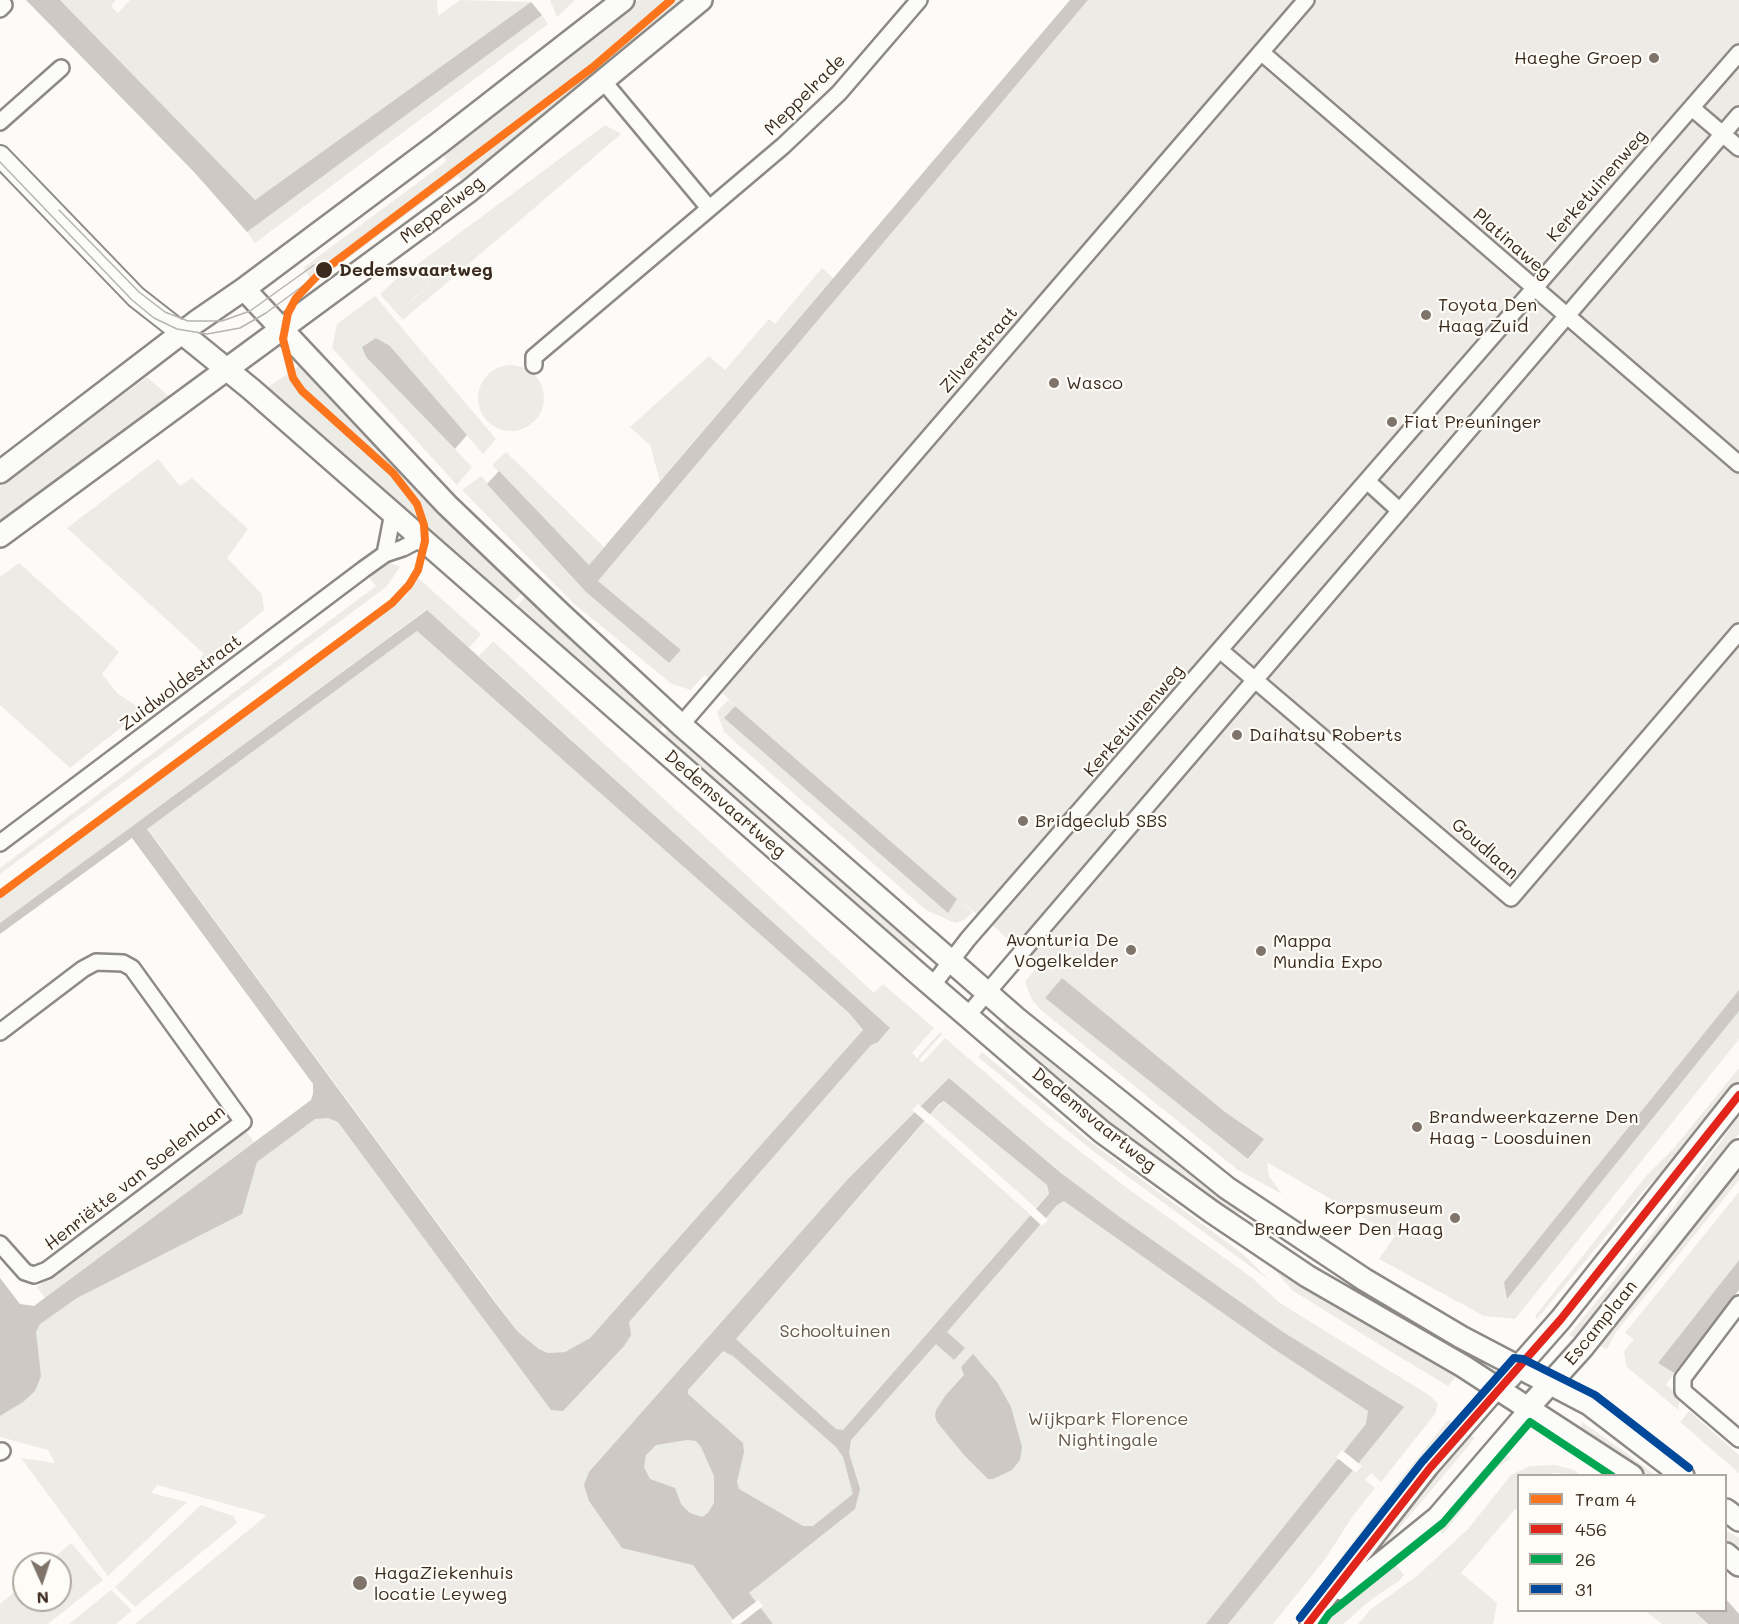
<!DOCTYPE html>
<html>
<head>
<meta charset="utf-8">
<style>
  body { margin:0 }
  #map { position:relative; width:1739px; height:1624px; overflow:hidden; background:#fcfbf8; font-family:Mali,sans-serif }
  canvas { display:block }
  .legend { position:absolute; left:1517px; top:1474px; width:210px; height:138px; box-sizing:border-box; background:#fdfcf7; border:2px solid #afa8a0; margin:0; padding:8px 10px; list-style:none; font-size:18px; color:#3b2a1e }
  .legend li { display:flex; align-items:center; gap:12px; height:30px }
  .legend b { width:30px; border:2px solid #afa8a0 }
  .north { position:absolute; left:12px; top:1552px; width:60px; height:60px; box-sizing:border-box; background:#fdfcf7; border:2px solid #afa8a0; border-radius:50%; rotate:177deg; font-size:16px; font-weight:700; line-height:24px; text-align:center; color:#3b2a1e }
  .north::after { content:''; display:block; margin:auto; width:21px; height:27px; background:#7f736a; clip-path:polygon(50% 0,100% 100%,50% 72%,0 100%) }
</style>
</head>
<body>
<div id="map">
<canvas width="1739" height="1624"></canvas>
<ul class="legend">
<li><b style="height:8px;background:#fc751c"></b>Tram 4</li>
<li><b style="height:8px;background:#e1251b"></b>456</li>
<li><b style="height:8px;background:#00a651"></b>26</li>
<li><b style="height:8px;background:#004899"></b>31</li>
</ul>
<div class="north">N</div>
</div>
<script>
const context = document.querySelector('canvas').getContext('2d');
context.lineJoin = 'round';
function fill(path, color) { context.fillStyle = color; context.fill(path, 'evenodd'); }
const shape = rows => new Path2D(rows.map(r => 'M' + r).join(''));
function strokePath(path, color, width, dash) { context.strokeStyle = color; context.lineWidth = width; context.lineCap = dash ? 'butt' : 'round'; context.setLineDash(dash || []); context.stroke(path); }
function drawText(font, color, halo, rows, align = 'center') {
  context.font = font + ' Mali,sans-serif'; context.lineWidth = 4.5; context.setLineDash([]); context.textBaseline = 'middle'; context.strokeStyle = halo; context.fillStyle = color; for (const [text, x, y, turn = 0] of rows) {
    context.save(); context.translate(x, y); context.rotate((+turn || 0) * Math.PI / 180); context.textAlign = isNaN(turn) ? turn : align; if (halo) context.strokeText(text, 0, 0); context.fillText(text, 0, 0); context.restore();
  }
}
const built = shape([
  [1088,0,1739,0,1739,1011,1501,1297,1249,1152,1062,978,957,899,735,706,681,650,598,581],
  [414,267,430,285,410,301,394,281],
  [279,1505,397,1514,491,1543,579,1624,135,1624]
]);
const green = shape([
  [60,0,116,0,111,6,118,13,130,0,437,0,438,16,460,0,531,2,255,200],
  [550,0,575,0,557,17],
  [638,0,689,0,463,182,458,176,314,284,303,268,447,161,443,155],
  [542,15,548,24,255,243,247,232],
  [1739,75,1739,102,1725,91],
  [605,125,621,134,403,320,380,294,394,281,411,301,430,285,414,267],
  [1681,143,1695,155,1589,277,1576,265],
  [822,268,833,278,660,481,650,445,630,427,709,356,725,370,769,319,775,324],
  [375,296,496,439,483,454,390,346,363,347,366,357,472,467,457,485,332,348,337,324],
  [1518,334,1529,344,1412,479,1400,470],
  [301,364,440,512,521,594,512,603,267,388],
  '478 398a33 33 0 1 1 66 0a33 33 0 1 1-66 0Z',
  [147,377,171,398,0,524,0,486],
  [506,452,604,547,589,565,492,465],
  [158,459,180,486,192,478,248,529,227,558,262,594,264,610,236,633,231,641,235,647,205,666,199,659,204,654,67,528],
  [481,476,585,591,669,663,681,650,706,673,691,690,672,684,573,603,462,490],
  [1363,513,1374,523,1271,641,1260,632],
  [19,563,119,652,102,674,117,693,143,710,70,768,0,705,0,577],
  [390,563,400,567,386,587,0,874,0,868,376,586,369,578],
  [418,578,481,634,469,648,426,610,0,923,0,897,406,596],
  [525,597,666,723,657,733,516,607],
  [417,631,849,1013,863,1031,590,1338,565,1352,548,1353,539,1349,518,1332,147,828],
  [493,641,874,993,883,984,934,1028,912,1053,917,1058,940,1032,942,1034,919,1060,922,1063,945,1038,1045,1124,1127,1188,1251,1277,1280,1303,1429,1395,1438,1404,1435,1414,1381,1482,1371,1473,1365,1480,1375,1488,1352,1517,1326,1558,1273,1624,573,1624,484,1550,402,1526,274,1517,157,1485,151,1493,187,1502,108,1576,21,1458,55,1463,48,1450,0,1437,0,1416,21,1403,0,1345,333,1098,513,1342,546,1359,585,1353,887,1026,479,656],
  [949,1078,1071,1181,839,1436,730,1337],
  [1208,693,1220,703,1011,942,1000,932],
  [728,700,735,706,724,718,948,912,957,899,973,912,964,920,955,923,926,910,724,732,717,712],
  [670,727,919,945,911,955,662,737],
  [1040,963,1062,978,1045,998,1249,1159,1264,1139,1269,1176,1282,1194,1238,1170,1042,1011,1032,1000,1025,982],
  [1739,1011,1739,1039,1515,1319,1484,1316,1379,1259,1397,1233,1487,1289,1504,1282,1507,1298],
  [1008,1023,1083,1086,1243,1208,1240,1213,1234,1215,1138,1146,1059,1083,999,1033],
  [982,1052,1088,1140,1243,1254,1269,1280,1093,1151,978,1057],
  [1739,1068,1739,1083,1683,1152,1646,1188,1537,1319,1535,1316,1647,1175,1674,1148],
  [944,1101,1047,1185,1049,1194,1036,1208,930,1114],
  [1739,1116,1739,1134,1595,1314,1580,1340,1569,1335,1667,1216],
  [925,1121,1031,1215,843,1430,836,1429,736,1339],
  [246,1131,254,1142,45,1298,37,1287],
  [1739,1164,1739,1180,1616,1332,1607,1349,1594,1344],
  [1739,1192,1739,1260,1658,1363,1674,1373,1666,1385,1681,1396,1678,1410,1626,1366,1624,1351,1634,1339,1625,1333],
  [1268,1262,1327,1299,1456,1377,1448,1386,1380,1345,1292,1290],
  [1689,1411,1739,1455,1739,1473,1680,1422],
  [1448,1420,1461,1427,1407,1494,1392,1490],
  [1582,1422,1622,1450,1655,1475,1646,1475,1580,1428],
  [1469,1434,1475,1438,1385,1545,1383,1542],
  [1498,1450,1511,1458,1495,1469,1443,1534,1434,1526],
  [1555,1465,1574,1470,1580,1475,1553,1473,1551,1475,1518,1476,1518,1511,1515,1509,1461,1573,1497,1603,1493,1624,1358,1624,1371,1609,1417,1576,1468,1529,1511,1475,1530,1466],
  [1386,1498,1381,1526,1335,1583,1306,1610,1303,1608],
  [201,1505,233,1516,237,1523,135,1607,115,1587],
  [1726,1530,1739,1538,1739,1552,1726,1541],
  [71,1543,103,1580,48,1624,0,1624,0,1604,24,1584,24,1600,60,1600,60,1564,47,1564],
  [1392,1560,1404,1575,1399,1581,1372,1599,1343,1624,1327,1624,1361,1585],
  [111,1590,132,1611,116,1624,69,1624],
  [1645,1611,1694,1611,1708,1624,1662,1624]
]);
const water = shape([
  [26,0,60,0,255,200,531,2,542,15,247,232,194,172],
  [1070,0,1088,0,598,581,681,650,669,663,585,591,487,484,499,471,589,565],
  [376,338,390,346,467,435,455,449,366,357,362,347],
  [427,610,890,1028,878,1042,871,1045,629,1322,631,1335,624,1346,563,1411,551,1410,338,1122,328,1118,315,1119,257,1162,242,1214,77,1298,40,1324,36,1332,41,1376,35,1391,23,1402,0,1416,0,1278,20,1304,34,1306,311,1100,313,1094,313,1084,132,838,0,934,0,923],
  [417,631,849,1013,863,1030,590,1338,565,1352,548,1353,539,1349,518,1332,497,1305,147,829],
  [735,706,957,899,948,913,724,718],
  [1062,978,1225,1112,1264,1139,1248,1159,1045,998],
  [1739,990,1739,1011,1507,1299,1504,1282],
  [949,1078,1061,1173,1121,1218,1283,1332,1404,1407,1228,1624,1206,1624,1366,1424,1368,1411,1274,1349,1064,1201,1057,1205,947,1332,965,1348,954,1360,936,1344,851,1440,849,1453,860,1489,855,1509,749,1593,773,1624,736,1624,693,1565,622,1548,589,1501,584,1485,589,1472,848,1179],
  [944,1101,1047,1185,1049,1194,843,1430,836,1429,736,1339,939,1104],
  [723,1351,733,1356,836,1447,843,1457,853,1494,813,1526,803,1526,739,1489,737,1482,744,1452,743,1443,688,1394,688,1390],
  [687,1440,696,1441,701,1447,714,1476,714,1503,708,1513,702,1517,690,1513,681,1504,675,1488,650,1479,644,1467,646,1455,656,1445],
  [1739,1260,1739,1290,1674,1373,1658,1363],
  [973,1354,997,1382,1011,1407,1022,1447,1020,1460,1012,1470,993,1479,988,1479,964,1455,937,1422,935,1416,936,1410,945,1396,964,1375,961,1367],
  [1726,1599,1739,1614,1739,1624,1708,1624,1694,1611,1726,1610]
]);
const pier = shape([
  [918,1104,932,1116,927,1123,912,1110],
  [1034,1207,1048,1220,1042,1226,1028,1213],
  [1342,1450,1362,1466,1356,1473,1336,1457],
  [758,1600,763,1606,740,1624,733,1624,731,1621]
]);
const minor = shape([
  [0,9,4,5],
  [1261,52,1739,464],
  [604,82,709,208],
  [1692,108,1739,148],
  [0,122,61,68],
  [534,365,534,357,783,146,839,93,919,0],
  [1367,481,1400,511],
  [385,554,393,513],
  [1221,651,1511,898,1739,632],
  [681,725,1306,0],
  [0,843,364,569,385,554,403,548,422,538],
  [932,986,968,939,1739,53],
  [967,1016,1739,115],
  [0,1032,83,969,96,962,123,963,132,968,243,1122,47,1270,34,1275,25,1272,0,1244],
  [1739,1304,1683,1378,1683,1391,1739,1439],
  [0,1452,2,1451],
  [1341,1592,1436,1515,1528,1408],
  [1308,1624,1430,1468,1499,1389]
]);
const tertiary = shape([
  [0,156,136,297,182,333]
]);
const secondary = shape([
  [244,289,447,505,561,614,681,725,1016,1018,1227,1188,1365,1280,1461,1337,1589,1404,1683,1476],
  [182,333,251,389,915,971,1102,1132,1212,1212,1307,1276,1463,1366,1632,1476],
  [0,472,196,322,244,289,438,144,623,0],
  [0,536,469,191,701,0],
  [1509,1378,1561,1319,1739,1095],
  [1528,1408,1583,1347,1739,1151],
  [1726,1510,1739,1520],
  [1726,1554,1739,1565]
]);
const tram = shape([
  [0,162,132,300,154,318,177,329,207,334,240,328,266,313,319,274],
  [59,210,139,292,165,312,188,321,222,321,250,311,314,265]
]);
const bus1 = shape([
  [1308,1624,1430,1468,1561,1319,1739,1095]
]);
const bus2 = shape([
  [1322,1624,1329,1614,1443,1523,1530,1422,1612,1476]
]);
const bus3 = shape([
  [1300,1618,1422,1462,1514,1358,1523,1359,1595,1395,1689,1468]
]);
const tram1 = shape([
  [0,894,392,603,409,585,418,570,425,541,424,525,417,504,393,473,302,391,293,378,283,339,288,313,296,298,319,274,593,67,671,0]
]);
const markers = [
  [1654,58,6,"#7f736a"],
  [324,270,9,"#3b2a1e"],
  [1426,315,6,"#7f736a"],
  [1054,383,6,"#7f736a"],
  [1392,422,6,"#7f736a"],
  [1237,735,6,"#7f736a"],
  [1023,821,6,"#7f736a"],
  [1131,950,6,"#7f736a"],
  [1261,951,6,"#7f736a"],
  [1417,1127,6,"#7f736a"],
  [1455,1218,6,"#7f736a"],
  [360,1583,8,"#7f736a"]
];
const poiNames = [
  ["Haeghe Groep",1642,58,"right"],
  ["Toyota Den",1438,305],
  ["Haag Zuid",1438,326],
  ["Wasco",1066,383],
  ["Fiat Preuninger",1404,422],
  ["Daihatsu Roberts",1249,735],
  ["Bridgeclub SBS",1035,821],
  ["Avonturia De",1119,940,"right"],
  ["Vogelkelder",1119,961,"right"],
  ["Mappa",1273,941],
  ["Mundia Expo",1273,962],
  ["Brandweerkazerne Den",1429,1117],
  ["Haag - Loosduinen",1429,1138],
  ["Korpsmuseum",1443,1208,"right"],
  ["Brandweer Den Haag",1443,1229,"right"],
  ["HagaZiekenhuis",374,1573],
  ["locatie Leyweg",374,1594]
];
const streetNames = [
  ["Meppelrade",805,95,-45],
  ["Kerketuinenweg",1597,186,-49],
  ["Meppelweg",442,210,-37],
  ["Platinaweg",1512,244,41],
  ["Zilverstraat",979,350,-49],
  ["Zuidwoldestraat",181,683,-37],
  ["Kerketuinenweg",1134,721,-49],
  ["Dedemsvaartweg",725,804,41],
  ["Goudlaan",1485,849,41],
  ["Dedemsvaartweg",1094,1120,39],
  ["Henriëtte van Soelenlaan",135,1178,-38],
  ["Escamplaan",1601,1323,-51]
];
const stopNames = [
  ["Dedemsvaartweg",339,270]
];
const parkNames = [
  ["Schooltuinen",835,1331],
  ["Wijkpark Florence",1108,1419],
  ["Nightingale",1108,1440]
];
fill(built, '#eeebe7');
fill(green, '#edebe6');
fill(water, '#cec9c4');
fill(pier, '#fcfbf8');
strokePath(minor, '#8d8985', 20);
strokePath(tertiary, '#8d8985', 24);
strokePath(secondary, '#8d8985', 26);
strokePath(minor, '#fbfbf9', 15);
strokePath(tertiary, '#fbfbf9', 20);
strokePath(secondary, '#fbfbf9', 21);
strokePath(tram, '#b6b4b1', 1.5);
strokePath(bus1, '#e1251b', 8);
strokePath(bus2, '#00a651', 8);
strokePath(bus3, '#004899', 8);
strokePath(tram1, '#fc751c', 8);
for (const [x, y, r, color] of markers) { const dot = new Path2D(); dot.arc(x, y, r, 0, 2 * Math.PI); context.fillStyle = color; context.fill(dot); strokePath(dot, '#fdfcf7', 2); }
drawText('18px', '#3b2a1e', '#fdfcf7', poiNames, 'left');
drawText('18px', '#3b2a1e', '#fdfcf7', streetNames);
drawText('bold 18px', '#3b2a1e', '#fdfcf7', stopNames, 'left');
drawText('18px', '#64574c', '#fdfcf7', parkNames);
</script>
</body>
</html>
